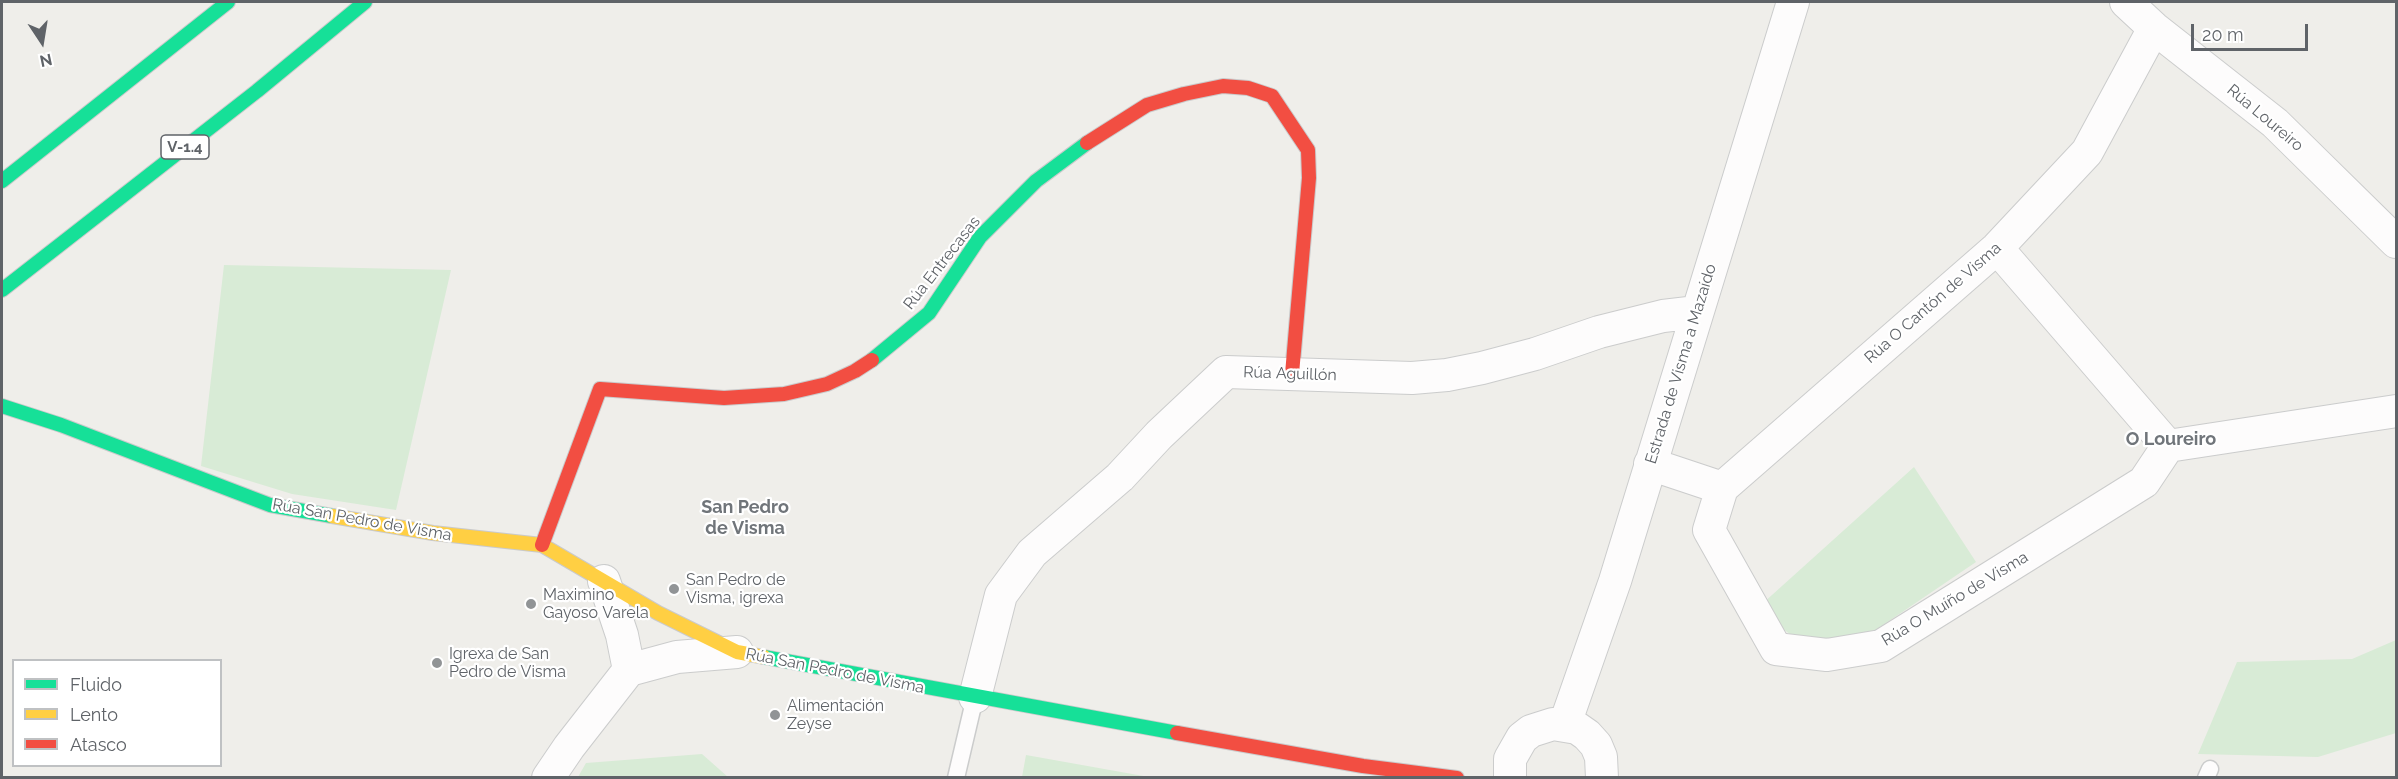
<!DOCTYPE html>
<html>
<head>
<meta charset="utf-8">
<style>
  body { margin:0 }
  #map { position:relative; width:2398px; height:779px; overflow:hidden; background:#efeeea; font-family:Raleway,sans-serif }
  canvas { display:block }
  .frame { position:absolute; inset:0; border:3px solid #5f6368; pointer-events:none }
  .legend { position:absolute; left:12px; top:659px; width:210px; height:108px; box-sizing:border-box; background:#fff; border:2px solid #bfc1c3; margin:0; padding:8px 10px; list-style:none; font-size:18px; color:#5f6368 }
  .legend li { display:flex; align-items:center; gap:12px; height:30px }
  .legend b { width:30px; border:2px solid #bfc1c3 }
  .north { position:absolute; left:12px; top:12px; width:60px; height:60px; -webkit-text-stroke:4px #fff; paint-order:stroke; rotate:168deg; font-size:16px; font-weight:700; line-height:24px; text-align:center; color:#5f6368 }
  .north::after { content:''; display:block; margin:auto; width:21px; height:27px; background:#5f6368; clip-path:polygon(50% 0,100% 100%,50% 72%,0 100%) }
  .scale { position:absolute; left:2191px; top:24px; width:117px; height:27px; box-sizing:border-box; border:3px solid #5f6368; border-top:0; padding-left:8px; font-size:18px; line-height:21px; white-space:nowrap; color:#5f6368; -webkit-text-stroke:4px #fff; paint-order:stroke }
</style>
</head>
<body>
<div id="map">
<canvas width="2398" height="779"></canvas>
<div class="frame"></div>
<ul class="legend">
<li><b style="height:8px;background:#16e098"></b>Fluido</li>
<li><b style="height:8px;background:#ffcf43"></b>Lento</li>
<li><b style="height:8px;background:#f24e42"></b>Atasco</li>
</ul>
<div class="north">N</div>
<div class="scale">20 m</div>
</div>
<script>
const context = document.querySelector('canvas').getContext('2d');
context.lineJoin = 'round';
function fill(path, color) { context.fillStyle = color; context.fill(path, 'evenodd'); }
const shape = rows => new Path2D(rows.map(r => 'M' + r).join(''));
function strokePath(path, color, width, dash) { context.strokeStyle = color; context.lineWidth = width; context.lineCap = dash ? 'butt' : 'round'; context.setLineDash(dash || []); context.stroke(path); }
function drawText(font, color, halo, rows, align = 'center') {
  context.font = font + ' Raleway,sans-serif'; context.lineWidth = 4.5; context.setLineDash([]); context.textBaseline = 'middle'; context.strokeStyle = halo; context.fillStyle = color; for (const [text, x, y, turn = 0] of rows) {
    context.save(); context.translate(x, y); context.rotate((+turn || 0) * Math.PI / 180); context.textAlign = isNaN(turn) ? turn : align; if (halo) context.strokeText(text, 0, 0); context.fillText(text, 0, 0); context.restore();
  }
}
const green = shape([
  [224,265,451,270,396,510,292,494,201,466],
  [1914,467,1976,562,1864,638,1805,640,1791,635,1774,622,1762,604],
  [2396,640,2396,733,2318,757,2198,754,2237,662,2352,659],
  [702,754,728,777,578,777,586,763],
  [1026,755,1149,777,1022,777]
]);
const lane = shape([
  [956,778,975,697],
  [2206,778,2210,769]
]);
const street = shape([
  [2126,2,2154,28,2275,123,2396,242],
  [1997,248,2168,446],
  [1650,464,1722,488],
  [1722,488,1709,530,1776,649,1827,655,1881,646,2144,482,2168,446,2396,411],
  [1722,488,1997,248,2087,152,2154,28],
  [604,581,622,635,629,670],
  [975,697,1001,595,1032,553,1120,477,1159,435,1226,372,1412,378,1447,375,1482,368,1535,354,1599,332,1663,316,1697,312],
  [1565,724,1615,581,1793,2],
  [548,778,569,747,629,670,677,657,737,652],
  [1510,778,1510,759,1522,738,1531,731,1553,724,1577,728,1587,735,1596,745,1601,757,1602,778]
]);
const fast = shape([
  [2,181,228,2],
  [2,290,257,91,365,2],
  [872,360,929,313,980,237,1036,181,1087,143],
  [2,406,61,425,270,505,332,516],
  [764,657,1177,733]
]);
const slow = shape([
  [332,516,433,533,542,545,658,613,737,652,764,657]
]);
const jam = shape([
  [1087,143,1147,105,1184,94,1223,86,1248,88,1272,96,1308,150,1309,178,1292,374],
  [542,545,600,389,724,398,784,394,827,384,855,371,872,360],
  [1177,733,1363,766,1457,778]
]);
const markers = [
  [674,589,6,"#919496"],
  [531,604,6,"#919496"],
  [437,663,6,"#919496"],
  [775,715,6,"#919496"]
];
const shields = [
  [185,147,48]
];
const shieldNames = [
  ["V-1.4",185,147]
];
const streetNames = [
  ["Rúa Loureiro",2265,118,40],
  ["Rúa Entrecasas",942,263,-52],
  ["Rúa O Cantón de Visma",1933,303,-41],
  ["Estrada de Visma a Mazaído",1681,364,-73],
  ["Rúa Aguillón",1290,374,2],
  ["Rúa San Pedro de Visma",362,520,10],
  ["Rúa O Muíño de Visma",1955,599,-31],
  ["Rúa San Pedro de Visma",835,671,11]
];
const poiNames = [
  ["San Pedro de",686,580],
  ["Visma, igrexa",686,598],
  ["Maximino",543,595],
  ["Gayoso Varela",543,613],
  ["Igrexa de San",449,654],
  ["Pedro de Visma",449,672],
  ["Alimentación",787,706],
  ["Zeyse",787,724]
];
const neighbourhoodNames = [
  ["O Loureiro",2171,440],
  ["San Pedro",745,508],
  ["de Visma",745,529]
];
fill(green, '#d8ebd6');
strokePath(lane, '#cbcccc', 19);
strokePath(street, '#cbcccc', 34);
strokePath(fast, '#cacacb', 16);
strokePath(slow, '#cacacb', 16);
strokePath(jam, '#cacacb', 16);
strokePath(lane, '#fdfcfc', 16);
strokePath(street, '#fdfcfc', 32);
strokePath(fast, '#16e098', 14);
strokePath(slow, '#ffcf43', 14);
strokePath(jam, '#f24e42', 14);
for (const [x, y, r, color] of markers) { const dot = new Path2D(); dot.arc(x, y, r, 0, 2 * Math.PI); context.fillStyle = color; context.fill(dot); strokePath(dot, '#fff', 2); }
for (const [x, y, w] of shields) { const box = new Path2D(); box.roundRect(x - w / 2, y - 12, w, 24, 4.5); context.fillStyle = '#fff'; context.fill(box); strokePath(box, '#5f6368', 1.5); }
drawText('bold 15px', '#5f6368', null, shieldNames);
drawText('16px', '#5f6368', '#fff', streetNames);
drawText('16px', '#5f6368', '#fff', poiNames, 'left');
drawText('bold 18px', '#70757a', '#fff', neighbourhoodNames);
</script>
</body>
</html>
